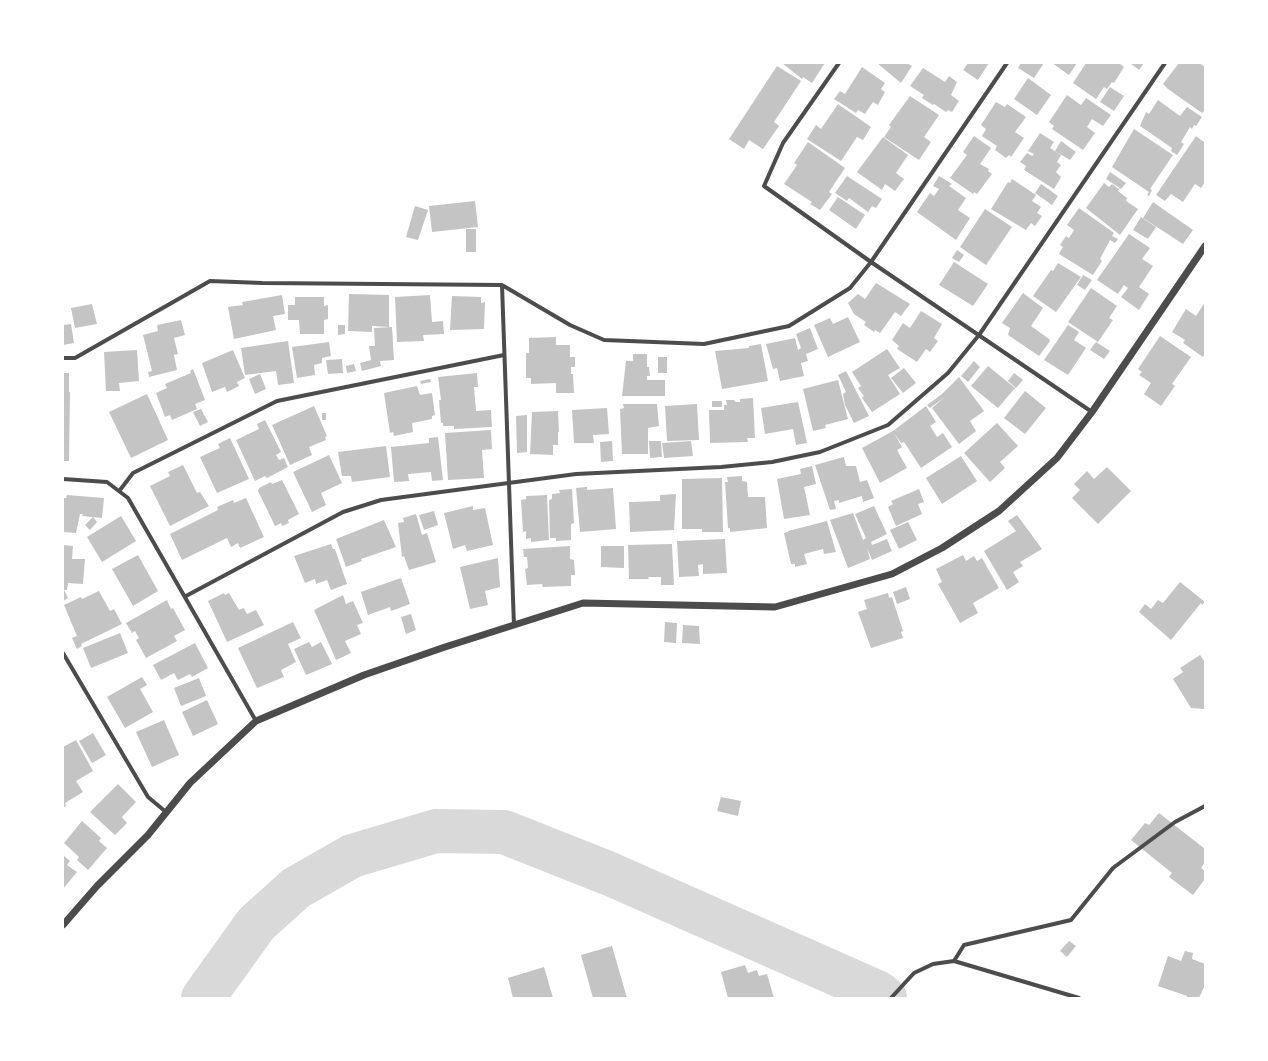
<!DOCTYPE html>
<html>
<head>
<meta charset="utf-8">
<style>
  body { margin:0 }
  #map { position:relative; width:1268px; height:1061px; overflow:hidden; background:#fff; font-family:"Noto Sans",sans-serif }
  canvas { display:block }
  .frame { position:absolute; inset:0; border:64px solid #fff; pointer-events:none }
</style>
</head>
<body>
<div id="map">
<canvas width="1268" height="1061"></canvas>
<div class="frame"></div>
</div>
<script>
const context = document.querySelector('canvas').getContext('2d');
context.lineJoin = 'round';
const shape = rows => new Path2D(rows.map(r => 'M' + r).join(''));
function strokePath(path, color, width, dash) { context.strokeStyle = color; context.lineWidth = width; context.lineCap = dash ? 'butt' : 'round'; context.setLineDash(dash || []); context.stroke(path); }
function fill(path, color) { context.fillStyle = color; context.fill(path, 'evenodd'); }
const river = shape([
  [203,998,256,924,296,888,352,856,436,831,504,832,610,874,877,992,885,998]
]);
const building = shape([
  [782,63,825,63,812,83,803,77,802,79],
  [877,63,907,63,912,66,901,83],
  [968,63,989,63,978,80,963,70],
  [1021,63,1044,63,1034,78,1018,68],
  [1052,63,1077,63,1069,75],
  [1086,63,1119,63,1124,67,1114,83,1112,82,1107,89,1104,87,1096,99,1073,83],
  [1130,63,1144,63,1139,70],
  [1179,63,1199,63,1205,67,1205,110,1202,113,1168,89,1163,84],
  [777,66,801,81,774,122,779,126,763,149,749,140,744,149,729,139],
  [862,67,885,83,881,89,885,92,878,105,873,102,865,114,858,110,856,113,834,99,840,91,845,94],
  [923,68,945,82,949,76,957,82,951,95,959,101,952,112,948,110,946,112,934,104,933,105,922,98,924,95,910,86],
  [1028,78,1051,95,1037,115,1014,99],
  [1110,87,1124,96,1114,111,1100,102],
  [1067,95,1081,105,1086,98,1111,115,1103,126,1092,119,1087,127,1095,133,1083,150,1052,129,1054,126,1049,122],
  [910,96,939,115,924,137,931,142,919,160,884,137,891,127,889,125],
  [1158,100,1180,116,1187,107,1202,117,1196,126,1194,125,1192,129,1190,127,1181,142,1184,144,1177,155,1171,151,1172,148,1140,126,1146,112,1149,114],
  [996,102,1005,107,1007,104,1026,117,1015,132,1024,138,1011,157,1009,155,1006,158,995,150,997,146,982,136,986,129,981,125],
  [838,104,871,127,863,140,857,137,841,161,807,139,816,125,821,129],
  [1134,129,1173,155,1150,189,1152,190,1149,196,1147,195,1149,192,1112,167],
  [1040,133,1054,142,1050,148,1061,155,1057,162,1061,165,1056,172,1061,177,1054,189,1024,170,1026,166,1020,162,1027,153,1032,156,1034,154,1028,151],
  [974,136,991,148,980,164,989,169,988,171,992,174,977,194,974,192,973,194,950,178,967,155,963,152],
  [1196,136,1205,143,1205,182,1201,188,1195,184,1183,202,1171,194,1165,201,1156,195],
  [883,137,908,155,896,173,904,179,895,191,885,184,882,190,857,172],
  [1061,141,1076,152,1070,160,1055,151],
  [808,142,845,168,829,192,832,194,820,210,810,204,812,202,784,184,797,165,794,163],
  [1110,172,1126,183,1121,189,1106,179],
  [847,176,882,199,876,208,872,206,868,212,849,198,847,201,835,193],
  [939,176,952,184,949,186,966,198,958,210,970,218,956,240,917,212,930,193,934,196,939,189,933,186],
  [1012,179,1036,195,1032,201,1041,207,1037,213,1042,216,1035,226,1031,223,1026,230,991,209,1008,182,1010,183],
  [1104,183,1109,187,1112,184,1119,189,1118,191,1127,198,1126,201,1138,209,1120,235,1086,208],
  [1041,184,1058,196,1052,205,1035,193],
  [838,197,865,215,856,229,829,210],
  [475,201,478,227,432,232,429,206],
  [1153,202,1193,230,1183,244,1143,218],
  [415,206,428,210,418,240,406,237],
  [1079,208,1114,233,1112,236,1118,239,1115,243,1110,240,1100,259,1102,261,1093,275,1059,254,1063,247,1060,245,1066,236,1069,238,1074,230,1067,225],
  [985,209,1012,227,986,265,960,247],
  [1141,217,1156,227,1148,239,1133,230],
  [466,229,476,229,476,252,466,252],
  [1129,234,1150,248,1142,259,1153,266,1139,287,1149,294,1139,310,1121,297,1128,288,1124,285,1118,294,1097,280],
  [957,250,964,255,959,262,952,258],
  [954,262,988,284,973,306,939,285],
  [1058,263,1081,277,1056,312,1033,296,1051,270,1053,271],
  [1083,275,1092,280,1085,290,1077,285],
  [876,283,910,304,901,316,895,312,880,333,875,330,874,332,864,325,866,322,854,314,848,303,858,294,865,299],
  [1091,288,1117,306,1109,318,1113,320,1098,342,1068,322],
  [1023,293,1043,308,1031,326,1049,339,1050,341,1039,356,1008,335,1010,328,1002,323],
  [349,294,389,295,389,327,372,326,372,332,348,331],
  [282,295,285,314,273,316,276,330,234,339,228,307,243,305,242,302],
  [430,295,432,322,443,321,444,334,423,335,424,341,397,342,395,297],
  [452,296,481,297,481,303,485,302,484,329,450,330],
  [295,297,324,297,324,306,328,305,328,319,324,320,324,334,300,334,299,320,288,320,288,305,295,305],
  [1205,302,1205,353,1203,357,1183,343,1185,340,1172,332,1186,309,1196,316],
  [92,304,97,324,75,328,71,308],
  [921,311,942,324,934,338,938,341,930,352,926,349,917,362,897,349,899,346,892,340,903,323,910,328],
  [848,317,860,342,828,357,814,325,830,318,833,324],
  [181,320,185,335,174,338,178,354,174,355,177,370,149,377,148,372,152,371,143,335,158,331,157,325],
  [71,324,74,343,63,345,63,325],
  [338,325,345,325,345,334,338,335],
  [1068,325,1079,332,1074,340,1086,348,1068,375,1044,360],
  [392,327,394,360,380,361,381,366,362,371,360,363,371,360,369,346,375,346,374,328],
  [810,328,818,349,806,354,808,361,801,363,804,376,780,381,777,368,773,369,766,344,795,338,798,350,801,348,796,334],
  [1160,336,1191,357,1172,384,1175,386,1161,406,1144,394,1151,383,1139,375,1142,372,1138,369],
  [556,337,556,345,570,345,570,357,575,357,575,367,571,367,571,374,573,374,574,393,556,393,556,383,531,384,531,378,526,378,526,353,529,353,529,338],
  [288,341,294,383,278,385,276,371,245,375,241,348],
  [329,342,331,356,322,358,322,363,314,365,315,375,297,378,292,347],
  [1096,342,1110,351,1104,359,1090,350],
  [761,344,768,381,722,389,715,351,749,348,749,346],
  [887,349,900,368,888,375,900,394,872,412,862,398,864,396,858,388,861,386,852,372],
  [137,350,139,381,119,383,120,391,106,391,104,352],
  [233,350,245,378,237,382,239,386,227,392,225,387,212,392,202,363],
  [633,354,647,354,647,367,649,367,650,376,647,376,647,380,665,380,665,396,622,396,626,361,633,361],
  [658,357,667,357,667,373,658,373],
  [342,359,343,373,328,374,326,360],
  [974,361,980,367,968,382,961,376],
  [354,364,356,371,347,373,346,366],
  [988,366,1015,388,998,408,971,386],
  [904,368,916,383,903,393,891,378],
  [193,369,205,400,195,404,197,409,172,420,170,415,165,417,156,393,167,388,165,384,191,373,190,371],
  [846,371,869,416,854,423,845,405,843,394,846,392,838,375],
  [63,373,69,373,69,392,70,392,69,461,63,461],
  [477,373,478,387,474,387,476,411,491,410,492,427,454,429,454,426,443,426,443,423,441,423,439,400,441,400,438,377],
  [1014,373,1023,380,1016,388,1008,381],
  [260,374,266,389,255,394,249,379],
  [959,377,984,411,970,421,976,431,959,444,932,408,945,397,930,408,927,405,942,394],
  [430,379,431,382,421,384,420,381],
  [838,380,848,419,825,425,826,428,813,431,803,389],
  [417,386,420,395,432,393,435,415,432,416,432,419,412,423,413,432,394,436,393,432,390,433,384,393],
  [1025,391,1046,408,1025,434,1004,418],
  [147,394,168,440,131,458,109,412],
  [753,398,755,438,747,438,748,442,710,443,709,410,724,410,724,405,727,405,726,400,734,400,735,402,740,402,740,399],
  [712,401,722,401,722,407,712,407],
  [798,402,807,443,796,445,793,429,765,434,761,408],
  [623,404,657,404,659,426,648,428,648,454,622,454,620,409,624,408],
  [697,404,699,440,667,441,665,406],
  [314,406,327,436,325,437,326,440,309,447,312,455,290,465,272,425],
  [926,406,936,422,930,426,937,437,943,433,952,447,921,468,904,442,901,443,894,433,902,447,897,450,907,468,880,483,862,448,893,431],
  [607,408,609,434,593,435,594,443,574,443,572,410],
  [201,409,208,422,200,426,193,412],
  [558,411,559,432,558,432,558,445,553,445,553,455,530,454,532,412],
  [322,413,326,413,326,420,322,420],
  [527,415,527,452,517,453,516,416],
  [265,420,281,452,276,455,279,460,284,458,288,467,267,478,265,476,255,481,236,440,259,429,257,424],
  [997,423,1018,446,1000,462,1005,468,990,482,964,453],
  [491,430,492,449,482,450,484,478,448,480,445,433],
  [438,437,443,480,432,481,431,472,408,474,409,481,394,482,391,447,429,443,429,438],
  [230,438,249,479,217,493,200,457,220,448,218,444],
  [612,441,613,461,601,462,600,442],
  [649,441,661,441,662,457,650,458],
  [691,441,693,456,664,458,662,443],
  [386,446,390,477,352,482,351,476,342,476,338,452],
  [329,455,342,483,321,493,326,505,312,512,293,472],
  [961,456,977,481,942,504,926,478],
  [844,457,846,466,856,466,860,482,867,480,874,498,863,502,862,496,839,503,839,500,834,501,836,509,830,510,815,465],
  [183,465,197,493,200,492,209,506,170,526,150,486,170,476,168,472],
  [812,466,816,484,804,487,810,515,784,519,777,479,801,474,800,469],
  [1107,467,1131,491,1098,524,1072,498,1080,490,1074,484,1087,471,1094,479],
  [742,476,742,481,747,482,748,497,765,497,767,528,730,532,730,528,728,528,725,482,728,482,727,477],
  [722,478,723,532,702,532,702,529,682,529,682,479],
  [282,480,299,514,288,520,289,523,282,526,281,523,275,526,258,491,259,488,271,482,272,484],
  [587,487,587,490,613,488,616,529,580,532,576,488],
  [572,489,574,523,571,524,571,540,556,541,556,538,550,538,549,500,552,499,552,494,560,493,559,490],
  [919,489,924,502,918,504,922,514,896,526,888,507,893,504,891,501],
  [676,494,674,530,630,532,629,502,660,501,660,495],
  [67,495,104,498,102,518,82,516,83,514,80,514,76,533,63,532,63,498,66,498],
  [547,495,549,540,531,542,531,538,526,539,526,531,523,532,521,500,526,499,526,496],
  [246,498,264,537,240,548,238,543,231,547,227,538,182,560,170,534,218,510,217,507,233,500,234,503],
  [473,506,473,510,485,508,493,545,467,551,465,545,453,549,444,513],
  [874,506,887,534,871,542,872,545,887,539,892,551,872,560,867,548,870,559,848,568,830,520,853,513,863,540,866,538,855,514],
  [434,511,438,525,424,530,419,515],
  [416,514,422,535,427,533,436,562,409,570,404,556,402,557,398,523,404,522,403,518],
  [1017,515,1042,549,1020,562,1023,566,1013,572,1019,582,1007,590,984,551,1016,531,1008,521],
  [121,516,136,541,102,562,87,537],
  [93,517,97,522,90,530,85,525],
  [384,520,396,547,361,559,362,561,346,567,336,539],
  [827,521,836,552,824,554,823,549,804,554,807,564,795,567,795,564,791,564,784,533,788,532,788,531],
  [908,522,917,540,899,549,890,530],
  [725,539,727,573,703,574,703,564,698,565,699,576,679,577,677,541],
  [331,544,333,549,335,549,347,584,331,590,327,580,316,584,315,579,305,583,294,556],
  [672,544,674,585,661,585,661,577,648,577,649,579,629,579,628,545],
  [63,545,73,546,72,559,85,559,83,584,68,583,67,590,64,590,68,598,63,601],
  [570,546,570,559,574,560,575,575,571,575,571,586,543,587,542,584,527,585,525,569,528,568,527,557,524,557,523,549],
  [601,546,624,546,624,568,601,567],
  [138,555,158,591,133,606,112,569],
  [963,555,966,561,974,556,977,561,982,558,999,588,973,603,978,613,960,623,938,584,942,582,936,569],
  [498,558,500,587,485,591,488,605,470,609,460,567],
  [401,578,410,604,391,611,390,607,368,615,361,592],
  [1180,582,1205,602,1202,605,1201,603,1171,640,1139,612,1145,604,1151,609,1158,600,1163,603],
  [906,587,910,599,897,604,893,592],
  [99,591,110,611,114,609,122,624,81,644,82,646,77,649,72,638,77,636,64,605,81,597,82,599],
  [224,593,225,595,229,593,239,610,244,608,247,614,256,610,264,625,227,642,208,601],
  [888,593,889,598,892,597,903,631,901,632,903,638,871,648,858,612,867,609,864,600],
  [343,595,346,604,353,601,363,623,357,625,361,634,345,641,351,653,336,660,314,610],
  [167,600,171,609,173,608,185,630,174,636,177,641,146,658,136,640,139,638,135,631,132,633,126,623],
  [411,614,416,630,406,634,401,617],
  [293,622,301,638,288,644,296,662,281,670,284,677,257,688,238,648],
  [665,622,677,623,676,643,664,642],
  [683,625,699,626,700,644,682,643],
  [120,633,128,653,91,668,83,648],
  [309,642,312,647,321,642,332,664,306,675,294,649],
  [195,643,208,668,192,677,190,674,178,680,174,673,161,680,153,665],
  [1200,655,1205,662,1204,709,1191,708,1173,679,1183,672,1180,668],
  [142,677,147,685,140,689,153,712,125,728,107,697],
  [199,678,206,696,181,706,174,688],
  [207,700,218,724,193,736,182,712],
  [164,720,179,755,152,767,136,732],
  [93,733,106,755,92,763,79,741],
  [76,740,93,771,76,781,83,792,65,803,66,806,63,808,63,747],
  [118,784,136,802,122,817,127,823,115,835,90,812],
  [721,797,741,801,738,816,717,811],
  [1159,813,1205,849,1205,862,1201,868,1205,871,1205,879,1193,895,1169,877,1172,873,1131,840,1145,823,1149,825],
  [82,821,101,838,99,841,107,848,88,870,77,860,79,857,64,843],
  [63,855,70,861,67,865,77,872,63,889],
  [1069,941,1076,946,1067,957,1060,951],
  [612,946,627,998,593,998,581,955],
  [1185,951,1193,953,1192,959,1205,964,1205,985,1199,998,1187,998,1187,996,1158,986,1168,956,1181,961],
  [745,965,748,973,757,970,759,976,767,974,774,998,728,998,721,972],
  [544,967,553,998,513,998,508,978]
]);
const minor = shape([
  [839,63,783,143,764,186,871,262,1092,412],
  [502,285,514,626],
  [63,358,75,358,210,281,262,283,502,285,570,325,604,340,704,344,789,326,850,288,871,262,1007,63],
  [63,479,107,482,128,498,256,721],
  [120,490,133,473,277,401,504,355],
  [186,596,343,512,381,500,576,474,721,467,772,462,820,452,888,425,948,373,979,335,1165,63],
  [63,653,148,797,166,812],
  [954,961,964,945,1071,920,1113,868,1175,822,1205,806],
  [891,998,914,973,933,964,954,961,1079,998]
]);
const tertiary = shape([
  [63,925,97,886,148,835,190,783,256,721,364,675,445,647,583,603,775,607,892,574,942,548,999,511,1057,458,1092,412,1205,246]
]);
strokePath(river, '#d9d9d9', 44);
fill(building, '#c4c4c4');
strokePath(minor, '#4c4c4c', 4);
strokePath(tertiary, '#4c4c4c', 7);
</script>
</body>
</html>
